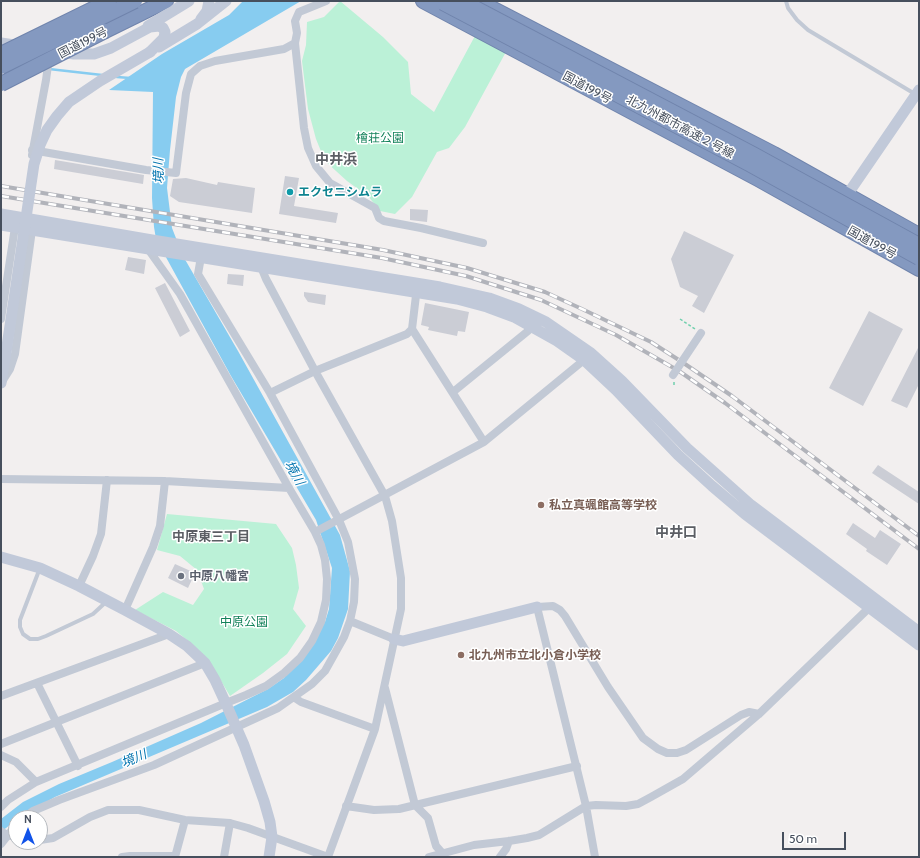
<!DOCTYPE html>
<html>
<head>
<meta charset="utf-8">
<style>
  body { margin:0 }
  #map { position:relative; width:920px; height:858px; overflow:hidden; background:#f2efef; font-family:Cabin,sans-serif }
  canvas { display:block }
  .frame { position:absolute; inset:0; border:2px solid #464f5d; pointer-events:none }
  .north { position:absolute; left:8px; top:810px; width:40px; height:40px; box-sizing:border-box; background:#fff; border:1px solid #b5b9be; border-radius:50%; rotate:0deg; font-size:11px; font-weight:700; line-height:16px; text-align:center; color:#464f5d }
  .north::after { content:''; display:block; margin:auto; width:14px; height:18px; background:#1153e9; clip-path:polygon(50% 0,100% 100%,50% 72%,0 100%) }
  .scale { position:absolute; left:782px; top:832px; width:64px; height:18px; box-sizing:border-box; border:2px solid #464f5d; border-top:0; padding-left:5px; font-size:12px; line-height:14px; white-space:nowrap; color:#464f5d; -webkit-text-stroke:3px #fff; paint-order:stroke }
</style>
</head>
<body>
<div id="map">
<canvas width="920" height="858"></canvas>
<div class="frame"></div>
<div class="north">N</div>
<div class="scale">50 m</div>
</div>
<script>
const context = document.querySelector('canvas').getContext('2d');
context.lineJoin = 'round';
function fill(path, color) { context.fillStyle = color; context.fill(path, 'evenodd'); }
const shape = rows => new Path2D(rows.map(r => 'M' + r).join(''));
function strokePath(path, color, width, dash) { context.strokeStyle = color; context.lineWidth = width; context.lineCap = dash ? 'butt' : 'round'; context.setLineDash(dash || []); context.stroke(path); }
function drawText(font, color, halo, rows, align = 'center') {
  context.font = font + ' Cabin,"Noto Sans JP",sans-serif'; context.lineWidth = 3; context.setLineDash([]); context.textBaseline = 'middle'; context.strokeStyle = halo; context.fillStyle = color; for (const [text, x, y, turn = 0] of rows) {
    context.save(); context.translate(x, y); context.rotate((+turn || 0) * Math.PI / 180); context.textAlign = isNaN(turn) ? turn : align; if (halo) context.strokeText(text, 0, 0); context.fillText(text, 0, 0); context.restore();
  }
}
const green = shape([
  [340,1,383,37,408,62,411,94,434,112,476,34,507,50,465,127,449,148,437,152,412,197,395,214,380,211,368,196,347,181,325,161,316,139,308,109,302,61,306,45,307,22,324,17],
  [167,514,276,524,292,548,296,565,299,588,293,609,306,626,287,654,263,673,230,696,209,661,193,645,176,631,135,610,163,592,193,605,204,589,197,570,180,556,157,550]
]);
const water = shape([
  [243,1,301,1,185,69,181,77,176,97,170,150,167,188,172,228,183,256,238,351,340,535,350,571,348,609,338,638,331,651,306,680,293,692,267,707,55,797,18,818,16,818,16,820,1,832,1,819,23,802,59,784,112,762,201,723,268,689,284,678,325,622,329,609,332,568,316,520,231,376,156,239,154,227,152,198,153,92,109,90,162,54,229,15]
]);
const stream = shape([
  [49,69,102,75],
  [117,77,130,78]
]);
const building = shape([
  [55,160,144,175,143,184,54,169],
  [285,176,299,178,294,206,338,213,336,223,279,214],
  [186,178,217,185,218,182,255,188,252,213,179,202,170,196,173,179],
  [410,209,428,210,427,222,410,220],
  [684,231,734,255,704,313,692,306,698,296,680,287,671,259],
  [128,257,146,260,144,274,125,270],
  [228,274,244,275,243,286,227,284],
  [165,283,190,331,180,337,155,288],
  [304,292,326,295,325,305,308,302,304,296],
  [425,303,469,312,465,332,458,331,457,336,428,330,429,327,421,325],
  [869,311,903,329,863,406,829,388],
  [919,346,919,384,907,408,891,401],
  [878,465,919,492,919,504,872,473],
  [853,523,875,538,880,530,901,544,887,565,866,551,867,549,846,534],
  [175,564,195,573,188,588,168,578]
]);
const path = shape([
  [680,319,695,329],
  [674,382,674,387]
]);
const lane = shape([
  [786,1,788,8,797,20,808,30,915,94],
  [40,568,20,620,20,627,23,634,30,639,38,639,46,636,93,614,106,602]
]);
const street = shape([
  [326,1,299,12,295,21,297,33,295,43,304,128,308,148,316,166,330,183,375,208,379,218,384,221,421,228,483,243],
  [32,150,146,170,176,173,186,93,191,74,200,66,215,61,284,49,295,43],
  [32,155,46,80,50,51],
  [261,267,266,279,315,371,385,496,392,521,401,578,401,609,375,729,328,857],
  [1,319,15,227,18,224],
  [412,329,484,442],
  [3,380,10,369,15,354,32,230,30,227],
  [453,392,528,331,531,326],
  [270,393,315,371,407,334,412,329,417,287],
  [1,479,165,481,289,488],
  [315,532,484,442,584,360],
  [79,586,93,556,101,534,107,480],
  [125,610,153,547,160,526,165,481],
  [350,621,394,639],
  [37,683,78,766],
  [385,688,415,805,428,818,436,846,444,855],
  [1,696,169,634],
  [295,698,301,702,375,729],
  [1,744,205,663],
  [1,755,16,762,36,782],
  [346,806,374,810,399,809,577,766],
  [1,807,8,800,36,782,226,703,246,695,266,686,284,673,300,658,312,641,321,622,326,600,327,579,325,560,321,545,315,532,289,488,180,294,148,249],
  [24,818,33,811,59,800,154,765,278,708,312,684,325,671,344,637,350,621,354,602,355,579,348,542,339,520,270,393,198,274,201,257],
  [1,831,7,835,16,837],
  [40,840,53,838,90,817,108,810,139,810,185,820,230,823,248,828,328,857],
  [1,844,16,825],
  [122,857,130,856,175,856],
  [175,857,185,820],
  [224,857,230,823],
  [429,857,474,845,509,841,527,838,539,835,586,806,596,805,626,806,638,804,651,797,683,779,759,714,872,605],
  [500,857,506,849,509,841],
  [595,857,586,806,537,607,553,606,560,610,565,616,608,687,643,738,658,749,667,753,677,753,686,750,741,715,749,712,759,714]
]);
const secondary = shape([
  [201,19,207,11,209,1],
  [148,26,189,1],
  [1,43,21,46],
  [159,47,197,24,226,1],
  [61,52,74,54,94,54,111,48,150,27,159,26,163,28,165,32,164,38,150,52],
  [843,201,919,90],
  [1,214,152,240,440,287,489,298,519,309,546,322,591,353,622,381,687,448,751,505,919,632],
  [1,225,457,299,487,307,514,317,557,341,584,360,616,390,678,455,712,486,745,514,919,645],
  [1,383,7,346],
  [1,557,40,568,79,586,125,610,169,634,187,646,205,663,215,680,227,706,244,745,264,801,270,822,272,837,269,857],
  [394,639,403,641,537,607]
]);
const highway = shape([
  [423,1,758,179,919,269],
  [478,1,774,154,919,235],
  [105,31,166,1]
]);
const rail = shape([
  [1,186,383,250,467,268,545,292,582,309,651,342,685,364,732,396,919,536],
  [1,196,382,258,466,276,541,300,616,335,679,371,725,403,919,549]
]);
const streetBridge = shape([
  [673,375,701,333]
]);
const secondaryBridge = shape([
  [7,346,34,164,40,145,47,130,57,116,69,102,100,81,150,52]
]);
const highwayBridge = shape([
  [462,1,753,154,919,245],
  [443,3,749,164,919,258],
  [1,54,109,1],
  [1,67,135,1],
  [1,84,105,31]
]);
const markers = [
  [290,192,4,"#0f9aa8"],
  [541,505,4,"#8d6e63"],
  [181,576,4,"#6b7280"],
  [461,655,4,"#8d6e63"]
];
const streetNames = [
  ["国道199号",83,43,-27],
  ["国道199号",587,88,28],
  ["北九州都市高速２号線",680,127,28],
  ["国道199号",872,243,29]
];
const parkNames = [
  ["檜荘公園",380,138],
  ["中原公園",244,622]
];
const cultureNames = [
  ["エクセニシムラ",298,192]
];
const educationNames = [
  ["私立真颯館高等学校",549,505],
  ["北九州市立北小倉小学校",469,655]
];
const worshipNames = [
  ["中原八幡宮",189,576]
];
const waterNames = [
  ["境川",159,171,-91],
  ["境川",294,473,60],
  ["境川",134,759,-23]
];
const neighbourhoodNames = [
  ["中原東三丁目",211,537]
];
const quarterNames = [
  ["中井浜",336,160],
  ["中井口",676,533]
];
fill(green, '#bbf1d7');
fill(water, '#87ccf0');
strokePath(stream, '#87ccf0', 2.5);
fill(building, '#cbcdd5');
strokePath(highway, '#7084ac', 16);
strokePath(path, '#72d0ae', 1.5, [3, 2]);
strokePath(lane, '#c2c9d5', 4);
strokePath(street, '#c2c9d5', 8);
strokePath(secondary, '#c1c9d9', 11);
strokePath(highway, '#8499c0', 14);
strokePath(rail, '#b1b3ba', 4);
strokePath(rail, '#fff', 2.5, [8]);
strokePath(highwayBridge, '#7084ac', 16, []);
strokePath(streetBridge, '#c2c9d5', 8);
strokePath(secondaryBridge, '#c1c9d9', 11);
strokePath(highwayBridge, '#8499c0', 14);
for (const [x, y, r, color] of markers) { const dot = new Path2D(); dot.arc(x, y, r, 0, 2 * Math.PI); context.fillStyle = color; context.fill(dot); strokePath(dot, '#fff', 1.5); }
drawText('12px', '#464f5d', '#fff', streetNames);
drawText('12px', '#13825a', '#fff', parkNames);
drawText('bold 12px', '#0d838f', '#fff', cultureNames, 'left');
drawText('bold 12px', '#785e54', '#fff', educationNames, 'left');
drawText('bold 12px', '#5b616d', '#fff', worshipNames, 'left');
drawText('italic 13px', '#0676b0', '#fff', waterNames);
drawText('bold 13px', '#5b5e64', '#fff', neighbourhoodNames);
drawText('bold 14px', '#5b5e64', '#fff', quarterNames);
</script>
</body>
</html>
